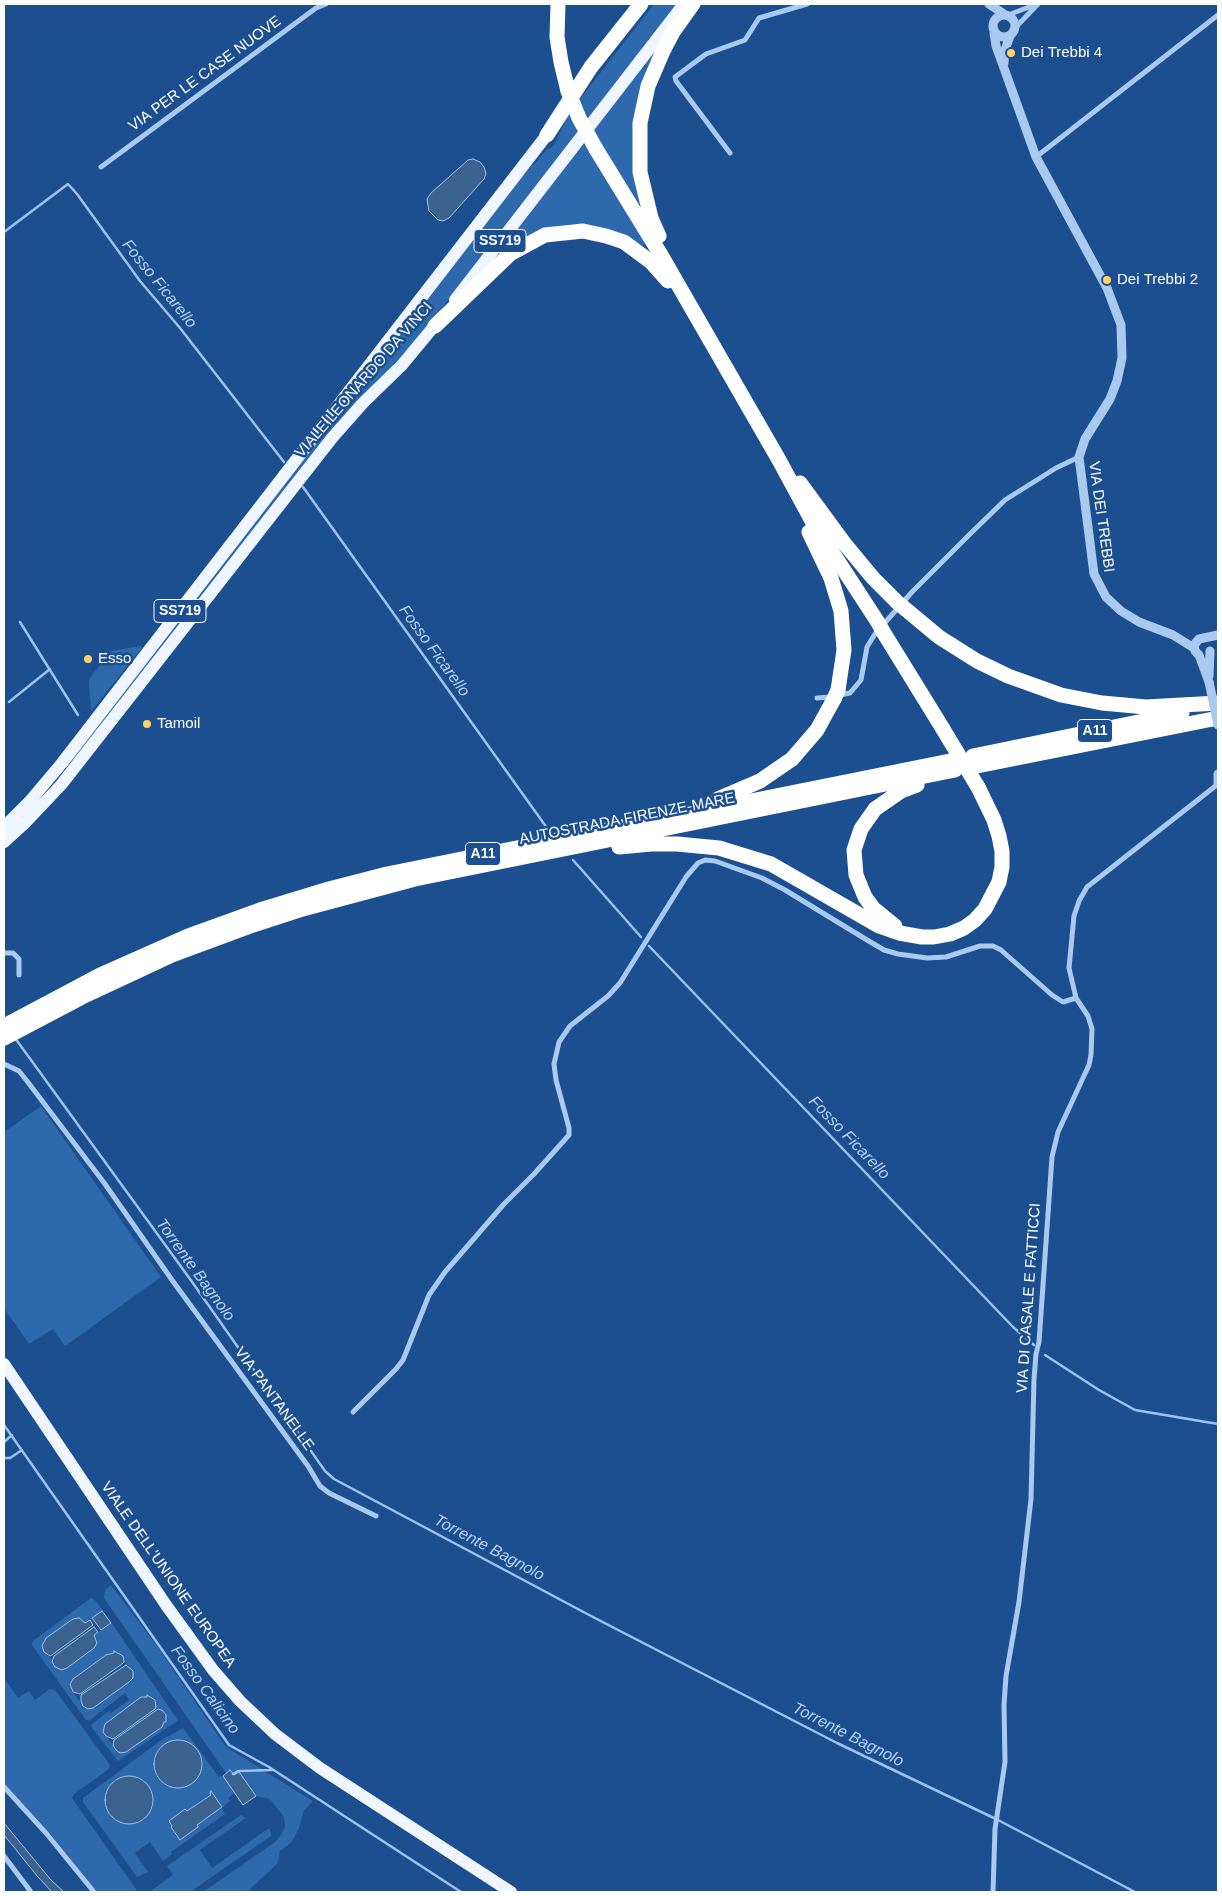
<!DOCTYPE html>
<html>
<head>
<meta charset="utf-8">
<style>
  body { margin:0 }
  #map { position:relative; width:1222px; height:1896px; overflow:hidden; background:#1b4f8f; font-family:Arial,sans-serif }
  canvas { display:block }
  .frame { position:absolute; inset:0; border:5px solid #fff; pointer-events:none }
</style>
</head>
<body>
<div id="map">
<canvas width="1222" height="1896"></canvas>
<div class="frame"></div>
</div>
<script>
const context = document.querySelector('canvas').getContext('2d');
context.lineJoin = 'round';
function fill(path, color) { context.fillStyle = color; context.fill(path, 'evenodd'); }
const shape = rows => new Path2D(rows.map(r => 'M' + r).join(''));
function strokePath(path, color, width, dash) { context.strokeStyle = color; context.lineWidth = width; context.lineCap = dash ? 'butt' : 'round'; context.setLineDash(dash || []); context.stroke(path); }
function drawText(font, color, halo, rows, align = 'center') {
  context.font = font + ' Arial,sans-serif'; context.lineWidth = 5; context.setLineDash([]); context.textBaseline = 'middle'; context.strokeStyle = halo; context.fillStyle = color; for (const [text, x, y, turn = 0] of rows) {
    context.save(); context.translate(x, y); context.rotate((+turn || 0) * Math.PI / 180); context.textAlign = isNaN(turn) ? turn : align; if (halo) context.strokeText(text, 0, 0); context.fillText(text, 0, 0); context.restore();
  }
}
const green = shape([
  [654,4,678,4,418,339,74,760,72,759,514,184,538,160,547,149,551,148,555,143,569,113],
  [659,44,648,73,644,204,638,204,647,243,643,246,626,236,615,231,589,225,575,224,552,227,507,250,504,245],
  [141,646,142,648,91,711,89,682,90,678,111,651],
  [41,1106,161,1277,65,1346,53,1329,29,1344,4,1308,4,1132],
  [111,1585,157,1646,226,1747,262,1769,238,1769,232,1773,230,1770,226,1773,104,1598,105,1590],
  [91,1598,95,1600,111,1622,177,1719,177,1721,118,1761,92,1728,91,1725,109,1711,111,1713,129,1700,125,1693,90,1720,86,1720,32,1645,33,1641],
  [102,1611,110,1624,94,1635,97,1640,67,1668,62,1668,52,1662,52,1659,46,1654,44,1643,85,1623],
  [114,1653,124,1659,124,1662,129,1666,93,1708,85,1708,71,1690,71,1682],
  [147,1697,156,1703,156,1707,162,1710,118,1752,103,1732],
  [4,1678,18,1698,29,1691,35,1700,50,1689,55,1690,110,1765,109,1769,74,1794,72,1798,138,1892,97,1892,45,1827,4,1784],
  [183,1728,219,1777,223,1776,235,1793,228,1798,230,1801,222,1808,225,1814,171,1852,172,1854,163,1861,150,1842,135,1853,148,1872,137,1877,83,1802,83,1798,160,1741],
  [172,1741,200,1754,202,1762,201,1770,198,1778,158,1779,154,1772,155,1756,159,1749,165,1744],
  [124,1776,132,1776,153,1798,153,1806,144,1819,106,1792,110,1785,116,1779],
  [211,1794,222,1807,196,1825,198,1827,171,1827,186,1809,187,1811],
  [264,1771,313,1801,304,1810,299,1828,292,1842,280,1851,278,1863,247,1892,203,1892,275,1842,281,1835,285,1827,284,1817,270,1799,256,1796,239,1772],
  [241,1815,246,1818,200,1850,212,1868,269,1828,271,1832,271,1836,190,1892,149,1892,173,1875,167,1866]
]);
const water = shape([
  [473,159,480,162,484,167,486,174,484,179,449,218,443,221,438,220,429,211,427,199,431,193,468,160,473,159],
  [102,1611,111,1623,101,1630,92,1618,102,1611],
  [79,1618,85,1623,90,1620,93,1625,52,1655,50,1656,44,1652,42,1646,46,1638,73,1619,79,1618],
  [94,1627,98,1632,94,1635,97,1643,94,1648,67,1668,62,1670,55,1667,52,1662,54,1656,94,1627],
  [114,1651,123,1656,124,1662,122,1664,80,1694,73,1692,70,1684,73,1679,106,1655,114,1653,114,1651],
  [126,1665,133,1671,133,1678,129,1682,93,1708,88,1709,83,1706,81,1701,81,1695,126,1665],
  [147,1695,155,1700,156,1707,155,1709,113,1739,106,1736,103,1732,105,1724,141,1697,147,1697,147,1695],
  [158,1709,162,1710,166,1715,166,1722,164,1722,162,1727,126,1752,120,1753,116,1750,113,1745,114,1740,158,1709],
  '154 1764a24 24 0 1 1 48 0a24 24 0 1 1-48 0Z',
  [230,1770,234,1775,239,1772,256,1796,243,1805,223,1776,230,1770],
  '105 1800a24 24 0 1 1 48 0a24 24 0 1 1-48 0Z',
  [211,1791,222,1807,197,1825,198,1827,180,1840,171,1827,172,1826,169,1821,185,1809,187,1811,211,1795,210,1793,211,1791],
  [4,1823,51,1880,64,1892,52,1892,38,1877,4,1835,4,1823]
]);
const stream = shape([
  [4,232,68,184,77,194,140,281,180,328,284,462],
  [303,487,547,828],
  [20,622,78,715],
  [9,702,50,669],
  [573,860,641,937],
  [649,946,1013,1327,1034,1345],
  [15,1038,190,1279,325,1471,334,1479,591,1616,837,1743,998,1820,1135,1892],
  [1045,1355,1099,1390,1135,1410,1218,1424],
  [4,1425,229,1745,269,1767,461,1892],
  [4,1442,12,1435],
  [4,1458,10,1458,22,1450],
  [233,1774,238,1771,273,1770]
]);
const minor = shape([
  [1008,15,1037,4],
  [1015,28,1038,4],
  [730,153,676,81,675,77,706,54,745,40,759,18,807,4],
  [1036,157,1218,15],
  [101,167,316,8,326,4],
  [840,695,850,693,861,680,867,647,875,634,912,592,970,534,1005,500,1056,468,1079,457],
  [817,698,831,697],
  [4,953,13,953,19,959,19,975],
  [4,1064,19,1071,27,1081,105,1184,172,1280,308,1466,320,1486,329,1493,376,1516],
  [353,1412,396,1369,403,1360,429,1295,445,1272,504,1204,534,1174,569,1135,569,1128,556,1080,554,1064,559,1042,570,1026,608,996,620,983,686,877,698,863,705,860,715,861,762,878,785,890,867,940,884,950,898,954,927,958,946,957,980,946,993,946,1001,950,1052,995,1063,1002,1076,998],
  [4,1787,46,1833,94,1892],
  [4,1856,31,1892],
  [993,1892,995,1829,1005,1762,1004,1705,1006,1676,1019,1602,1031,1499,1034,1379,1036,1354,1039,1342,1052,1157,1058,1132,1089,1065,1091,1055,1092,1029,1088,1016,1076,998,1069,968,1074,916,1079,901,1087,887,1218,784]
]);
const tertiary = shape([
  [989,4,1004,14],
  '993 26a11 11 0 1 1 22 0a11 11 0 1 1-22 0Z',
  [994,33,996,46,1036,157,1107,288,1121,325,1122,358,1117,381,1110,399,1085,439,1079,457,1094,574,1106,597,1121,611,1139,622,1173,635,1194,648],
  [1004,63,1005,50,1010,36],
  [1209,676,1210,651],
  [1209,682,1199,655,1195,651,1194,645,1199,639,1218,635],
  [1218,774,1218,783]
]);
const primary = shape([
  [455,300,684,4],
  [4,827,30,801,62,763,553,127],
  [4,842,26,822,61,785,332,438,363,403,402,365,441,318],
  [4,1364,166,1605,213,1670,240,1701,275,1734,320,1768,511,1892]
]);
const motorway = shape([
  [558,4,557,37,561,62,568,91],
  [547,135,591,67,641,4],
  [596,149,661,255,779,460,812,521,879,624],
  [659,236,651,218,640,172,640,123,648,86,663,51,673,32,693,4],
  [435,326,510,254,545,235,583,231,606,236,624,242,651,262,668,281],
  [800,483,844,543,873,578,898,603],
  [809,532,831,578,841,611,844,650,838,690],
  [903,607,939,637,977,661,1008,676,1061,695,1102,703,1146,707,1218,703],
  [882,630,943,729],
  [973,756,1182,713],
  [977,766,1218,718],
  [718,799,760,781,792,759,817,730,834,699],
  [619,847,651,844,677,844,719,848,771,864,879,926,899,933,922,937,934,937,950,934,964,928,975,920,985,909,999,882,1002,867,1002,851,999,836,994,820,978,787],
  [895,926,873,908,865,897,856,875,854,850,861,829,875,809,901,791,917,785],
  [4,1026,100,975,188,936,260,910,329,889,387,874,950,761],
  [4,1038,82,997,172,955,253,925,299,910,415,879,955,770]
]);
const tertiaryBridge = shape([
  [1209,682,1218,725]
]);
const motorwayBridge = shape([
  [568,91,579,118,596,149],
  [898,603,903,607],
  [879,624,882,630],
  [834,699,838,690],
  [943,729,978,787]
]);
const markers = [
  [1011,53,5,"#ffd166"],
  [1107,280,5,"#ffd166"],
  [88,659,5,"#ffd166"],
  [147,724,5,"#ffd166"]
];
const shields = [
  [500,241,52],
  [180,611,52],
  [1095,731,35],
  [483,854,35]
];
const shieldNames = [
  ["SS719",500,241],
  ["SS719",180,611],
  ["A11",1095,731],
  ["A11",483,854]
];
const poiNames = [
  ["Dei Trebbi 4",1021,53],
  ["Dei Trebbi 2",1117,280],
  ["Esso",98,659],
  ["Tamoil",157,724]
];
const streetNames = [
  ["VIA PER LE CASE NUOVE",205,74,-36],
  ["VIALE LEONARDO DA VINCI",364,380,-49],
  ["VIA DEI TREBBI",1101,517,82],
  ["AUTOSTRADA FIRENZE-MARE",627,819,-11],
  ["VIA DI CASALE E FATTICCI",1029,1298,-86],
  ["VIA PANTANELLE",274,1399,54],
  ["VIALE DELL'UNIONE EUROPEA",168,1575,55]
];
const waterNames = [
  ["Fosso Ficarello",159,284,51],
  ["Fosso Ficarello",434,651,54],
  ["Fosso Ficarello",849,1138,46],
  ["Torrente Bagnolo",195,1270,54],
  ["Torrente Bagnolo",489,1548,28],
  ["Fosso Calicino",205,1690,54],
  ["Torrente Bagnolo",848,1735,27]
];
fill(green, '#2e69ad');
fill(water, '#3c6290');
strokePath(water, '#9cc4f0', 1);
strokePath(stream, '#9cc4f0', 2.5);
strokePath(minor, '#a9c9ee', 5);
strokePath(tertiary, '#a9c9ee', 9);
strokePath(primary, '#f0f6ff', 12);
strokePath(motorway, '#fff', 15);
strokePath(tertiaryBridge, '#a9c9ee', 9);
strokePath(motorwayBridge, '#fff', 15);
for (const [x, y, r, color] of markers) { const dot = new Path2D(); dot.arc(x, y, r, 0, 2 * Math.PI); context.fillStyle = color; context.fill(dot); strokePath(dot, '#1b4f8f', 2); }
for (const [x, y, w] of shields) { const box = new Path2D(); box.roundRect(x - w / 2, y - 11.5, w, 23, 4); context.fillStyle = '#1b4f8f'; context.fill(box); strokePath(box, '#fff', 1); }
drawText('bold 14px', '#fff', null, shieldNames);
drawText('15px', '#fff', '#1b4f8f', poiNames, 'left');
drawText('15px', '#fff', '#1b4f8f', streetNames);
drawText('italic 16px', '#b5d3f5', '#1b4f8f', waterNames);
</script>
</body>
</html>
